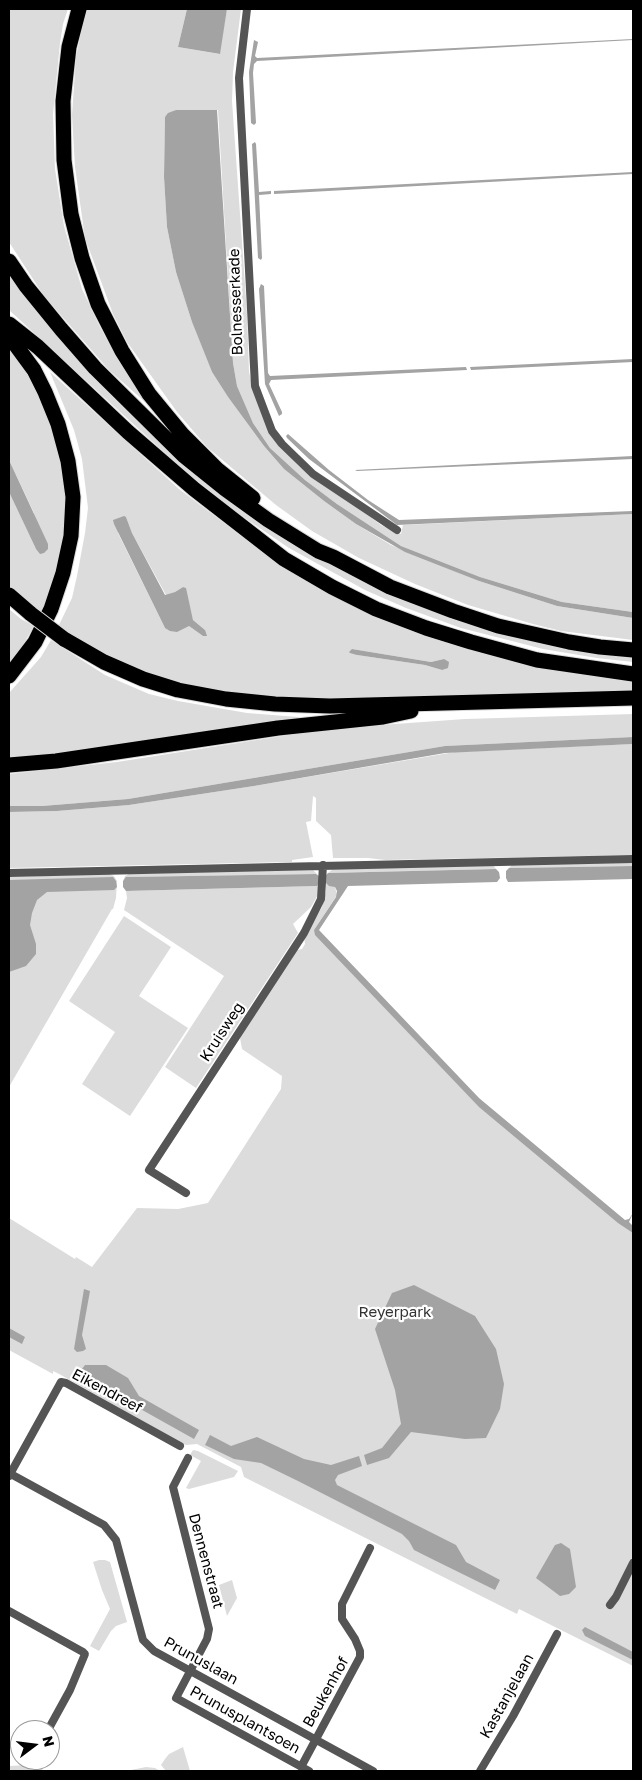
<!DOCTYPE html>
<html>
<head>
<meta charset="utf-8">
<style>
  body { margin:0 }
  #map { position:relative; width:642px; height:1780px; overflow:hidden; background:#fff; font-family:"Golos Text",sans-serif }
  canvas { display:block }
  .frame { position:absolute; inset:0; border:10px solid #000; pointer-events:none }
  .north { position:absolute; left:10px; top:1720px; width:50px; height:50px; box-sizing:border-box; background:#fff; border:1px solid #999; border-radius:50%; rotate:75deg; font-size:14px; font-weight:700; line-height:20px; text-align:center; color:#000 }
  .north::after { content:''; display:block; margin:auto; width:18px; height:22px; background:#000; clip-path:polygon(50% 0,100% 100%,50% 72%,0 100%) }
</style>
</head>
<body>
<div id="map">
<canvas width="642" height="1780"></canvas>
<div class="frame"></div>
<div class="north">N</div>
</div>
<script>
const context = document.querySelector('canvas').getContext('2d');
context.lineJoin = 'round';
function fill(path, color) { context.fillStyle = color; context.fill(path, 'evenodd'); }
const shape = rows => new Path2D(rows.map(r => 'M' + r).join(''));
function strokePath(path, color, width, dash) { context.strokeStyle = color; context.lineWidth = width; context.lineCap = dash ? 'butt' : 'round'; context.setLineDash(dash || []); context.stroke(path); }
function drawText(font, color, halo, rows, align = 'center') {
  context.font = font + ' "Golos Text",sans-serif'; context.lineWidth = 4.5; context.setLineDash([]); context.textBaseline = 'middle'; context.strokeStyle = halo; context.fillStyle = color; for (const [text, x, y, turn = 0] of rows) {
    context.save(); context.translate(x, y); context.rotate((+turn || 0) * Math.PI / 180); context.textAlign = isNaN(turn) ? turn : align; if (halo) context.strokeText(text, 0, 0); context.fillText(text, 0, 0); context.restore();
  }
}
const green = shape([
  [9,9,68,9,63,24,60,43,53,114,55,169,64,226,82,289,100,327,118,359,162,417,109,370,44,296,9,242],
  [86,9,187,9,178,47,219,54,227,9,241,9,233,72,232,101,247,313,249,372,255,396,266,422,294,460,381,525,401,534,403,525,633,514,633,612,562,602,480,577,401,546,337,504,305,480,270,448,253,423,237,386,233,363,218,110,176,110,165,117,164,177,167,227,176,272,192,322,212,372,228,397,264,446,284,469,324,501,356,524,391,545,479,581,557,606,633,618,633,640,561,631,533,624,468,605,415,584,359,558,312,531,276,505,207,447,177,412,127,342,113,314,85,238,75,167,72,115,76,57],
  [9,268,178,454,388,592,633,654,633,662,597,658,543,649,461,628,406,608,365,590,289,548,233,510,178,465,9,310],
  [9,346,29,373,54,429,66,489,67,517,55,584,40,615,9,589,9,492,36,549,34,513,9,460],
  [50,372,179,489,261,551,319,586,356,605,633,679,633,691,330,698,269,697,184,685,111,659,58,627,72,598,77,576,85,533,88,508,82,459,74,430],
  [126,517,132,533,166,595,175,592,183,587,185,588,193,620,205,630,203,636,189,626,165,628,118,533],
  [352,649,431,662,444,659,442,670,425,665,357,655],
  [9,609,21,619,34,626,17,655,9,665],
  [51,640,105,675,149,694,178,701,247,713,298,717,298,718,200,734,9,760,9,693,41,657],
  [633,714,633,737,445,746,128,799,42,806,9,806,9,774,117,762,314,731,367,726,465,719],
  [633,744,633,855,385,860,368,858,333,858,331,835,316,821,316,798,313,796,311,821,306,822,313,857,292,860,292,862,9,868,9,812,57,811,129,805,254,786,455,752],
  [633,862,633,866,509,868,512,865],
  [493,865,496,869,328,873,333,869],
  [312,869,319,876,316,874,127,877,123,881,125,876,129,874],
  [109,874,114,876,117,881,116,898,113,909,112,909,9,1087,9,881,23,880,9,880,9,877],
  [326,882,335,887,337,895,314,930,475,1099,633,1228,633,1666,519,1609,517,1614,244,1477,241,1467,197,1444,186,1445,181,1443,61,1375,53,1371,53,1374,9,1350,9,1218,75,1259,76,1257,92,1267,137,1208,178,1209,208,1203,281,1089,282,1076,242,1049,240,1038,249,1022,297,950,302,949,305,944,304,937,322,907,326,891],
  [319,883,318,895,311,907,293,924,298,933,196,1088,165,1067,224,976,124,910,127,898,126,891,317,886],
  [124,916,171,947,139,996,188,1028,130,1116,82,1084,115,1032,69,1001],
  [193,1450,198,1451,238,1471,234,1477,189,1489,186,1488,201,1461,190,1455],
  [99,1560,105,1560,110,1562,127,1622,116,1626,111,1631,99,1651,90,1646,110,1609,102,1590,93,1562],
  [232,1580,237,1598,227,1616,219,1585],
  [183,1747,190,1771,166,1771,161,1765,165,1759,169,1754],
  [26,1765,37,1771,40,1765,43,1771,9,1771,10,1766],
  [146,1767,155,1768,160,1771,126,1771]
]);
const water = shape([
  [187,9,227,9,220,54,178,47],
  [633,39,633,40,257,61,254,64,253,73,256,123,254,125,251,123,249,72,254,40,258,42,255,56,257,58],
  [176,110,217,110,233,363,237,386,253,423,270,448,305,480,337,504,401,546,480,577,539,595,562,602,633,612,633,618,557,606,479,581,405,552,356,524,324,501,284,469,264,446,228,397,212,372,192,322,176,272,167,227,164,177,165,117,168,113],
  [255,142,256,144,259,192,271,191,271,194,259,195,262,258,261,260,258,258,252,144],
  [633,172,633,174,274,194,274,191],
  [261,284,264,286,268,373,270,376,466,367,467,370,271,380,269,384,282,412,282,414,279,416,265,384,259,289],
  [633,359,633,362,471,370,470,367],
  [288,434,329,470,368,500,399,520,633,511,633,514,397,525,309,459,287,438,286,436],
  [633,456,633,459,357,471,355,470],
  [9,460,48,544,48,549,44,553,40,554,36,549,9,492],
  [124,516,126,517,132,533,165,595,175,592,183,587,186,588,193,620,205,630,207,636,203,636,189,626,177,632,170,631,165,628,114,524,113,520],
  [352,649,431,662,444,659,449,662,448,668,442,670,425,665,357,655,350,653,349,652],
  [633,737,633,744,445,753,254,786,129,805,57,811,9,812,9,806,42,806,128,799,445,746],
  [633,866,633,879,508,882,506,878,506,871,509,868],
  [496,869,499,872,500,878,497,882,348,886,319,930,479,1098,625,1220,629,1219,633,1213,629,1222,633,1226,633,1233,618,1223,479,1107,315,935,314,930,336,897,337,891,335,887,329,886,325,882,319,883,317,886,126,891,123,887,123,881,126,877,316,874,319,876,325,876,328,873],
  [113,877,116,881,117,887,114,890,47,892,37,900,32,913,30,925,36,944,36,954,26,966,9,972,9,880],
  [414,1285,475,1316,496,1349,504,1384,500,1409,486,1438,465,1439,411,1432,389,1458,367,1465,364,1455,382,1448,401,1424,395,1390,375,1329,392,1293],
  [84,1289,90,1291,82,1335,86,1349,83,1351,77,1352,74,1349],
  [9,1328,25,1337,22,1344,9,1337],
  [85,1365,106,1365,128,1378,139,1396,199,1430,194,1439,78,1374],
  [210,1435,231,1446,257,1437,304,1459,331,1465,359,1456,362,1466,338,1475,335,1480,337,1485,456,1545,466,1562,500,1580,495,1590,434,1560,414,1550,409,1541,402,1534,298,1481,261,1463,234,1459,205,1445],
  [561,1543,570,1549,576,1587,569,1594,560,1596,536,1578,555,1545],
  [585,1627,633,1652,633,1660,585,1636,582,1630]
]);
const street = shape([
  [247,9,239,78,255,386,272,431,282,444,313,474,397,530],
  [9,873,633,859],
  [186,1193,149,1170,304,933,321,899,323,865],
  [188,1458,173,1487,209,1629,207,1639,176,1698,309,1771],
  [9,1473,104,1525,116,1540,143,1640,154,1651,373,1771],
  [9,1476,61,1382,66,1383,180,1446],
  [610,1605,616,1597,633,1563],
  [9,1611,83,1652,85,1654,70,1690,48,1730],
  [301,1767,360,1657,360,1651,355,1639,342,1619,342,1604,370,1548],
  [480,1771,513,1716,557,1634]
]);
const highway = shape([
  [79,9,69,47,63,101,64,160,71,214,82,258,98,304,122,351,149,394,182,434,217,469,253,498],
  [9,261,26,286,61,329,95,368,184,456,225,489,268,520,318,551,333,557,390,587,453,611,498,626,569,642,600,647,633,650],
  [9,324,38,347,128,432,194,489,284,559,332,587,376,609,426,628,471,642,537,660,633,674],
  [9,336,34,370,45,392,58,424,68,461,73,497,71,536,63,573,51,609,35,642,9,676],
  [9,595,31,614],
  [64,639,104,662,143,679,178,690,226,699,275,704,330,706,633,698],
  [9,765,56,761,278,728,383,717,411,711]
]);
const highwayBridge = shape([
  [31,614,64,639]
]);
const streetNames = [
  ["Bolnesserkade",236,302,-92],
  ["Kruisweg",222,1032,-57],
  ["Eikendreef",107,1391,28],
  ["Dennenstraat",206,1561,75],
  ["Prunuslaan",201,1661,29],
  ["Beukenhof",326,1692,-61],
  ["Kastanjelaan",507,1696,-61],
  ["Prunusplantsoen",245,1720,29]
];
const parkNames = [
  ["Reyerpark",395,1312]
];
fill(green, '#dcdcdc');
fill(water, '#a3a3a3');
strokePath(highway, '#dbdbdb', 17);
strokePath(street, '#555', 8);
strokePath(highway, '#000', 15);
strokePath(highwayBridge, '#dbdbdb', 17, []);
strokePath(highwayBridge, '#000', 15);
drawText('15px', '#000', '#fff', streetNames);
drawText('15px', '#333', '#fff', parkNames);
</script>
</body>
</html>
